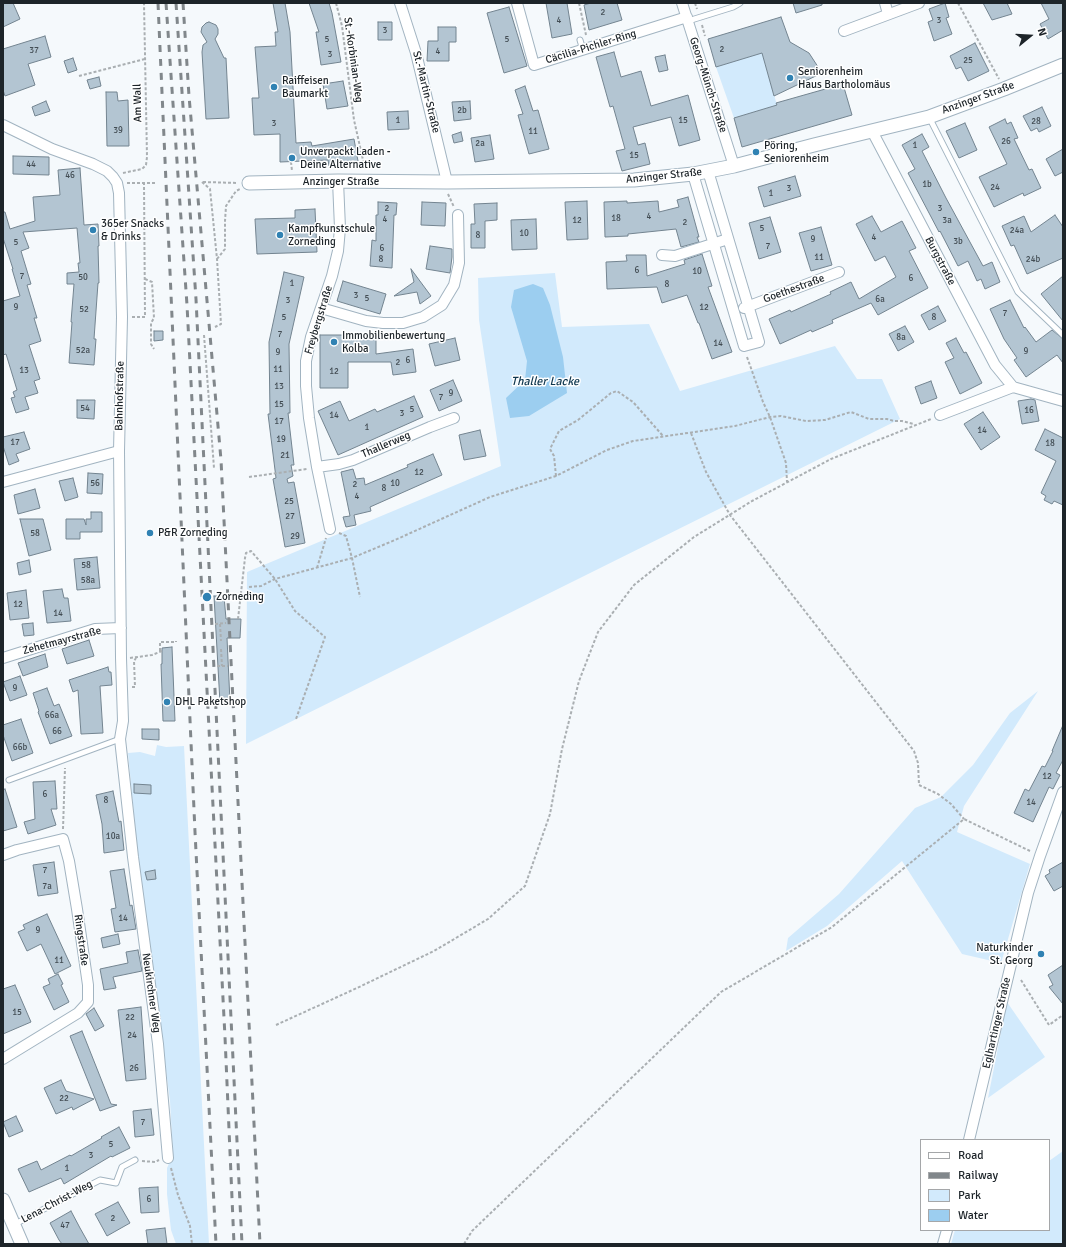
<!DOCTYPE html>
<html>
<head>
<meta charset="utf-8">
<style>
  body { margin:0 }
  #map { position:relative; width:1066px; height:1247px; overflow:hidden; background:#f5f9fc; font-family:Signika,sans-serif }
  canvas { display:block }
  .frame { position:absolute; inset:0; border:4px solid #1d2429; pointer-events:none }
  .legend { position:absolute; left:920px; top:1139px; width:130px; height:92px; box-sizing:border-box; background:#fff; border:1px solid #a5a7a9; margin:0; padding:5px 7px; list-style:none; font-size:12px; color:#1d2429 }
  .legend li { display:flex; align-items:center; gap:8px; height:20px }
  .legend b { width:20px; border:1px solid #a5a7a9 }
  .north { position:absolute; left:1010px; top:16px; width:40px; height:40px; -webkit-text-stroke:3px #fff; paint-order:stroke; rotate:72deg; font-size:11px; font-weight:700; line-height:16px; text-align:center; color:#1d2429 }
  .north::after { content:''; display:block; margin:auto; width:14px; height:18px; background:#1d2429; clip-path:polygon(50% 0,100% 100%,50% 72%,0 100%) }
</style>
</head>
<body>
<div id="map">
<canvas width="1066" height="1247"></canvas>
<div class="frame"></div>
<ul class="legend">
<li><b style="height:5px;background:#fff"></b>Road</li>
<li><b style="height:5px;background:#81878b"></b>Railway</li>
<li><b style="height:11px;background:#d2eafc"></b>Park</li>
<li><b style="height:11px;background:#9ccef0"></b>Water</li>
</ul>
<div class="north">N</div>
</div>
<script>
const context = document.querySelector('canvas').getContext('2d');
context.lineJoin = 'round';
function fill(path, color) { context.fillStyle = color; context.fill(path, 'evenodd'); }
const shape = rows => new Path2D(rows.map(r => 'M' + r).join(''));
function strokePath(path, color, width, dash) { context.strokeStyle = color; context.lineWidth = width; context.lineCap = dash ? 'butt' : 'round'; context.setLineDash(dash || []); context.stroke(path); }
function drawText(font, color, halo, rows, align = 'center') {
  context.font = font + ' Signika,sans-serif'; context.lineWidth = 3; context.setLineDash([]); context.textBaseline = 'middle'; context.strokeStyle = halo; context.fillStyle = color; for (const [text, x, y, turn = 0] of rows) {
    context.save(); context.translate(x, y); context.rotate((+turn || 0) * Math.PI / 180); context.textAlign = isNaN(turn) ? turn : align; if (halo) context.strokeText(text, 0, 0); context.fillText(text, 0, 0); context.restore();
  }
}
const green = shape([
  [774,49,774,58,764,61,777,105,734,118,716,67],
  [555,273,562,327,649,324,680,391,835,346,857,379,882,379,900,419,246,744,247,572,501,466,479,320,478,278],
  [1038,691,964,806,957,832,1030,864,1001,963,962,954,902,861,827,926,786,951,788,938,839,894,915,808,941,797,973,765,1010,713],
  [157,745,166,747,184,746,209,1244,176,1244,171,1230,167,1194,167,1168,173,1155,170,1101,138,856,128,753,140,752,155,756],
  [1007,1002,1045,1057,988,1098],
  [1063,1151,1063,1244,951,1244,955,1230,1049,1230,1049,1161]
]);
const water = shape([
  [533,284,543,288,550,305,563,357,567,393,529,416,510,418,506,398,525,380,527,361,511,307,514,290]
]);
const building = shape([
  [3,3,13,3,20,19,3,27,3,3],
  [273,3,285,3,290,32,296,143,311,142,312,146,354,139,358,161,329,166,328,160,280,162,280,134,254,135,252,98,259,98,255,47,276,46,275,32,278,32,273,3],
  [309,3,329,3,332,13,341,62,321,65,316,32,319,32,309,3],
  [546,3,567,3,572,34,552,38,546,3],
  [591,3,617,3,622,20,589,30,584,5,591,3],
  [793,3,822,3,822,5,796,13,793,3],
  [945,3,949,17,946,18,952,34,934,41,928,22,933,20,929,9,945,3],
  [983,3,1007,3,1012,14,992,20,983,3],
  [1041,3,1063,3,1063,30,1048,39,1040,24,1049,19,1041,3],
  [509,7,527,66,504,73,487,13,509,7],
  [781,17,790,42,809,53,822,73,774,96,762,53,716,67,708,39,781,17],
  [209,22,216,25,218,29,218,34,215,39,224,58,226,58,229,118,206,119,202,52,203,45,207,42,201,32,202,27,206,23,209,22],
  [378,22,392,22,392,40,378,40,378,22],
  [438,27,456,27,456,42,449,42,449,61,427,61,428,41,438,41,438,27],
  [45,36,51,57,28,64,35,85,5,96,3,90,3,49,45,36],
  [975,43,989,71,968,81,961,67,956,69,950,56,975,43],
  [614,52,621,77,641,71,651,106,688,95,700,140,679,146,671,117,633,127,638,145,645,143,650,164,622,171,616,151,625,149,613,106,610,107,596,57,614,52],
  [665,55,668,70,659,72,655,57,665,55],
  [73,58,77,70,68,73,64,61,73,58],
  [99,77,101,86,90,89,87,80,99,77],
  [343,81,348,106,327,109,323,84,343,81],
  [843,84,852,115,742,147,734,118,777,105,776,103,843,84],
  [525,86,533,111,538,110,549,149,529,154,518,115,523,114,515,90,525,86],
  [106,92,117,92,118,101,128,100,129,146,107,146,106,92],
  [46,101,50,111,35,116,32,107,46,101],
  [470,101,471,119,454,121,452,102,470,101],
  [1042,107,1051,126,1039,132,1037,128,1031,131,1023,116,1042,107],
  [408,111,409,129,388,130,387,112,408,111],
  [1005,119,1007,124,1011,122,1018,138,1014,139,1029,170,1032,169,1041,188,1024,196,1023,193,994,207,979,177,1007,164,989,127,1005,119],
  [965,123,977,150,959,158,946,131,965,123],
  [461,132,463,141,454,143,452,135,461,132],
  [922,134,929,147,922,151,946,198,983,266,992,262,1000,282,985,289,981,279,977,281,968,261,958,266,940,231,939,232,908,173,915,169,902,145,922,134],
  [490,135,494,159,475,162,471,138,490,135],
  [1063,149,1063,172,1055,176,1046,159,1063,149],
  [13,156,49,157,49,175,13,174,13,156],
  [80,168,84,225,98,224,99,246,98,246,99,283,98,283,94,339,96,339,94,365,69,363,72,322,71,322,74,284,67,284,67,273,79,272,78,263,80,263,77,228,23,232,29,248,21,251,31,284,27,285,37,318,34,318,41,341,29,345,40,379,34,381,38,393,25,397,29,409,16,413,11,398,15,397,13,392,17,390,6,354,3,355,3,301,20,296,12,269,13,269,3,238,3,212,5,212,10,229,35,221,33,197,60,195,58,170,80,168],
  [795,176,801,196,764,207,758,187,795,176],
  [688,197,699,237,697,237,699,242,681,247,676,229,628,234,628,236,605,237,604,202,627,201,627,203,658,201,659,212,679,207,677,200,688,197],
  [587,201,588,239,567,240,565,202,587,201],
  [378,202,397,203,396,215,394,215,392,268,370,266,372,240,376,241,376,215,378,215,378,202],
  [422,202,446,203,445,226,421,225,422,202],
  [497,203,497,220,485,221,485,248,471,248,471,224,475,224,474,204,497,203],
  [315,209,317,252,257,254,255,219,295,218,295,210,315,209],
  [1055,215,1063,227,1063,258,1027,274,1014,245,1011,246,1002,226,1024,216,1031,232,1055,215],
  [872,216,881,232,902,221,916,248,909,251,928,288,878,315,871,303,832,320,833,323,812,332,811,330,780,344,769,319,790,310,791,312,831,294,830,292,851,282,859,299,896,277,885,256,875,261,856,224,872,216],
  [770,217,781,252,759,259,749,223,770,217],
  [536,219,537,249,512,250,511,220,536,219],
  [821,227,832,265,811,271,799,233,821,227],
  [430,246,452,249,452,257,450,273,426,269,430,246],
  [702,254,712,286,708,287,732,352,712,359,699,323,698,323,687,295,662,303,657,287,607,289,606,262,627,261,626,255,646,255,647,276,685,264,684,260,702,254],
  [411,269,431,296,420,304,417,292,394,296,414,282,411,269],
  [284,272,304,277,289,344,290,413,288,413,294,465,291,465,293,476,287,479,288,483,294,482,305,543,285,547,273,479,276,478,268,414,270,414,269,342,284,272],
  [1063,276,1063,321,1041,294,1063,276],
  [343,281,386,294,380,314,337,301,343,281],
  [1010,300,1024,328,1025,327,1036,342,1052,330,1063,339,1063,363,1057,355,1026,377,1014,360,1017,358,1004,339,990,309,1010,300],
  [938,306,946,321,929,330,921,315,938,306],
  [905,326,914,342,898,351,889,334,905,326],
  [154,331,163,331,163,340,154,341,154,331],
  [320,335,376,335,376,354,413,349,416,372,393,375,391,362,348,362,348,388,320,388,320,335],
  [455,338,460,360,435,366,429,344,455,338],
  [956,338,964,353,966,352,982,383,960,394,945,362,954,358,946,343,956,338],
  [453,380,462,401,439,411,430,390,453,380],
  [931,381,937,398,921,404,915,387,931,381],
  [414,396,423,417,338,455,318,411,340,401,349,421,375,409,377,412,414,396],
  [1031,399,1035,400,1039,421,1022,424,1018,401,1031,399],
  [77,400,95,400,94,419,77,418,77,400],
  [983,412,1000,437,981,450,964,424,983,412],
  [1045,429,1063,438,1063,505,1054,501,1052,504,1044,500,1046,496,1041,493,1056,461,1035,450,1045,429],
  [480,430,486,456,464,460,459,435,480,430],
  [24,432,30,449,16,454,19,461,9,465,3,446,3,437,24,432],
  [433,454,442,475,370,507,371,511,354,515,356,525,346,527,343,517,350,516,341,472,353,469,356,479,364,478,365,485,408,467,407,465,433,454],
  [88,473,103,474,102,494,87,493,88,473],
  [73,478,78,497,65,501,59,481,73,478],
  [35,489,40,508,18,514,14,495,35,489],
  [91,512,102,512,102,532,80,532,80,539,66,539,66,519,84,519,86,525,86,519,91,519,91,512],
  [20,519,43,519,51,550,29,556,20,519],
  [97,557,100,588,77,590,74,559,97,557],
  [29,560,31,572,19,575,17,563,29,560],
  [62,589,64,598,68,598,71,621,47,623,43,591,62,589],
  [26,590,29,618,10,620,7,593,26,590],
  [214,596,224,596,226,619,241,619,240,638,227,638,230,702,220,703,214,596],
  [33,623,34,635,24,636,22,624,33,623],
  [89,640,94,656,67,664,62,649,89,640],
  [172,647,175,721,163,721,161,664,162,664,162,648,172,647],
  [45,654,48,667,23,676,18,663,45,654],
  [108,667,109,672,111,672,112,685,100,686,103,733,81,734,78,690,73,692,69,680,108,667],
  [20,676,27,695,10,701,3,682,20,676],
  [47,688,54,706,59,704,72,736,50,744,38,712,39,711,33,693,47,688],
  [21,719,33,753,12,761,3,735,3,725,21,719],
  [1063,725,1063,760,1056,773,1060,775,1053,789,1049,787,1033,822,1014,813,1025,789,1029,791,1042,766,1045,767,1053,751,1052,751,1063,725],
  [142,729,159,729,159,740,142,739,142,729],
  [55,781,57,809,51,809,56,825,28,834,24,822,35,819,33,782,55,781],
  [134,784,151,785,151,794,134,793,134,784],
  [5,789,17,827,3,831,3,790,5,789],
  [113,791,119,822,121,821,124,850,104,853,102,824,96,795,113,791],
  [54,862,58,893,38,896,33,865,54,862],
  [1063,862,1063,886,1054,891,1045,876,1050,873,1049,870,1063,862],
  [124,869,130,906,132,905,136,929,115,932,111,909,116,908,110,871,124,869],
  [155,870,156,879,147,880,145,872,155,870],
  [47,914,71,966,55,974,41,944,27,951,18,932,25,929,23,925,47,914],
  [118,934,120,944,103,948,101,938,118,934],
  [138,950,142,971,113,977,116,988,104,990,100,969,128,963,126,952,138,950],
  [1063,965,1063,1004,1049,987,1053,985,1048,975,1063,965],
  [58,974,63,984,61,985,69,1002,54,1010,43,987,50,984,48,979,58,974],
  [15,985,31,1022,3,1034,3,989,15,985],
  [141,1007,146,1079,126,1081,118,1010,141,1007],
  [94,1008,104,1026,95,1031,86,1014,94,1008],
  [82,1031,111,1104,117,1105,100,1111,70,1036,82,1031],
  [61,1080,66,1091,94,1099,73,1110,72,1107,56,1114,44,1088,61,1080],
  [151,1109,154,1135,135,1137,133,1111,151,1109],
  [16,1116,23,1131,9,1137,3,1122,16,1116],
  [119,1127,130,1148,112,1157,111,1156,64,1184,61,1178,29,1192,18,1169,37,1161,41,1170,70,1155,71,1156,102,1138,101,1137,119,1127],
  [158,1187,159,1212,141,1213,139,1188,158,1187],
  [118,1202,130,1223,107,1236,95,1214,118,1202],
  [71,1211,80,1228,89,1244,62,1244,59,1240,50,1223,71,1211],
  [165,1228,167,1244,148,1244,146,1230,165,1228]
]);
const path = shape([
  [336,3,342,26,354,120,365,169],
  [579,3,586,35],
  [695,3,697,9],
  [958,3,999,79],
  [702,25,705,36],
  [79,76,145,59],
  [291,162,292,171],
  [123,173,142,169,146,165,147,157,144,3],
  [202,182,210,189,217,259,221,324,215,327],
  [203,182,238,183],
  [127,183,155,183],
  [448,194,454,207],
  [217,259,225,249,225,221,226,206,236,191,240,189],
  [145,279,152,282,154,318,151,323,151,344,154,349],
  [132,317,145,317,144,183],
  [204,335,214,468],
  [747,357,763,402,770,417,786,463,787,482],
  [691,433,706,472,730,515,914,751,918,763,919,785,938,794,951,804,964,819],
  [556,476,554,456,550,449,559,431,578,420,611,393,617,391,633,402,663,436],
  [249,477,307,469],
  [339,533,346,536,352,558,360,597],
  [317,568,326,538],
  [249,587,261,586,275,579,352,558,395,540,490,497,556,476,607,450,633,441,735,426,770,417,781,416,806,421,825,420,851,412,869,419,887,419,894,421,902,421,914,424],
  [238,619,245,558,246,553,251,551,275,579,295,611,325,637,296,719],
  [215,624,226,623],
  [220,624,221,641],
  [221,649,222,666],
  [160,651,160,642,176,642,176,641],
  [130,658,152,655,162,651],
  [217,666,228,666],
  [132,687,135,687,134,661,136,658],
  [63,829,65,768],
  [1021,980,1049,1025,1063,1015],
  [276,1025,357,988,434,951,488,919,525,886,550,814,562,749,579,681,598,632,634,585,694,537,752,501,831,459,931,419],
  [142,1161,155,1162,159,1160],
  [171,1168,178,1195,190,1226,192,1244],
  [464,1244,472,1231,721,992,832,927,964,819,1030,851]
]);
const service = shape([
  [688,21,733,7,740,3],
  [580,40,583,50],
  [929,117,1018,292,1063,335],
  [9,780,120,739],
  [15,1224,100,1180,116,1183,122,1167,135,1160]
]);
const minor = shape([
  [400,3,416,53,447,182],
  [517,3,534,65,687,17],
  [682,3,734,166],
  [885,3,888,14],
  [844,31,919,3],
  [3,125,52,149,93,164,107,171,113,177,117,183,119,193,122,317,119,451,121,658,123,721,120,739,133,857,158,1044,168,1158],
  [872,131,995,365,1013,387,1063,401],
  [693,174,744,346,759,342,708,171],
  [662,255,675,256,728,239],
  [321,308,366,321,383,323,403,323,423,317,442,305,454,285,459,263,458,215],
  [744,308,839,272],
  [940,415,1013,387],
  [317,467,339,464,353,460,430,427,454,418],
  [3,482,119,451],
  [330,529,317,467,309,418,306,386,306,361,311,337,332,276,338,251,340,228,338,181],
  [3,658,95,629,121,628],
  [3,855,17,850,63,839,69,861,77,909,88,985,88,1002,78,1013,3,1059],
  [969,1140,1028,893,1040,856,1063,792],
  [943,1244,947,1230]
]);
const tertiary = shape([
  [249,183,338,181,447,182,634,180,693,174,734,166,814,145,929,117,1004,89,1063,65],
  [3,1200,22,1244]
]);
const rail = shape([
  [158,3,195,832,216,1244],
  [166,3,187,305,225,1037,234,1244],
  [176,3,196,299,242,1244],
  [183,3,189,96,221,460,260,1244]
]);
const markers = [
  [790,78,4,"#3082b3"],
  [274,87,4,"#3082b3"],
  [756,152,4,"#3082b3"],
  [292,158,4,"#3082b3"],
  [93,230,4,"#3082b3"],
  [280,235,4,"#3082b3"],
  [334,342,4,"#3082b3"],
  [150,533,4,"#3082b3"],
  [207,597,5,"#3082b3"],
  [167,702,4,"#3082b3"],
  [1041,954,4,"#3082b3"]
];
const numberNames = [
  ["2",603,13],
  ["4",559,21],
  ["3",939,21],
  ["3",385,31],
  ["5",327,40],
  ["5",507,40],
  ["2",722,50],
  ["37",34,51],
  ["4",438,52],
  ["3",330,55],
  ["25",968,61],
  ["2b",462,111],
  ["1",398,121],
  ["15",683,121],
  ["28",1036,122],
  ["3",274,124],
  ["39",118,131],
  ["11",533,132],
  ["26",1006,142],
  ["2a",480,144],
  ["1",915,146],
  ["15",634,156],
  ["44",31,165],
  ["46",70,176],
  ["1b",927,185],
  ["24",995,188],
  ["3",789,189],
  ["1",771,194],
  ["2",387,209],
  ["3",940,209],
  ["4",649,217],
  ["18",616,219],
  ["4",385,220],
  ["12",577,221],
  ["3a",947,221],
  ["2",685,223],
  ["5",762,229],
  ["24a",1017,231],
  ["10",524,234],
  ["8",478,236],
  ["4",874,238],
  ["9",813,240],
  ["3b",958,242],
  ["5",16,243],
  ["7",768,247],
  ["6",382,249],
  ["11",819,258],
  ["8",381,260],
  ["24b",1033,260],
  ["6",637,271],
  ["10",697,272],
  ["7",22,277],
  ["50",83,278],
  ["6",911,279],
  ["1",292,284],
  ["8",667,285],
  ["3",356,296],
  ["5",367,299],
  ["6a",880,300],
  ["3",288,301],
  ["9",16,308],
  ["12",704,308],
  ["52",84,310],
  ["7",1005,314],
  ["5",284,318],
  ["8",934,318],
  ["7",280,335],
  ["8a",901,338],
  ["14",718,344],
  ["52a",83,351],
  ["9",1026,352],
  ["9",278,353],
  ["6",408,361],
  ["2",398,363],
  ["11",278,370],
  ["13",24,371],
  ["12",334,372],
  ["13",279,387],
  ["9",451,394],
  ["7",441,398],
  ["15",279,405],
  ["54",85,409],
  ["5",412,410],
  ["16",1029,411],
  ["3",402,414],
  ["14",334,416],
  ["17",279,422],
  ["1",367,428],
  ["14",982,431],
  ["19",281,440],
  ["17",15,443],
  ["18",1050,444],
  ["21",285,456],
  ["12",419,473],
  ["56",95,484],
  ["10",395,484],
  ["2",355,485],
  ["8",384,489],
  ["4",357,497],
  ["25",289,502],
  ["27",290,517],
  ["58",35,534],
  ["29",295,537],
  ["58",86,566],
  ["58a",88,581],
  ["12",18,605],
  ["14",58,614],
  ["9",15,689],
  ["66a",52,716],
  ["66",57,732],
  ["66b",20,748],
  ["12",1047,777],
  ["6",45,795],
  ["8",106,801],
  ["14",1031,803],
  ["10a",113,837],
  ["7",45,871],
  ["7a",47,887],
  ["14",123,919],
  ["9",38,931],
  ["11",59,961],
  ["15",17,1013],
  ["22",130,1018],
  ["24",132,1036],
  ["26",134,1069],
  ["22",64,1099],
  ["7",143,1123],
  ["5",111,1145],
  ["3",91,1156],
  ["1",67,1169],
  ["6",149,1200],
  ["2",113,1219],
  ["47",65,1226]
];
const streetNames = [
  ["Cäcilia-Pichler-Ring",591,47,-17],
  ["St.-Korbinian-Weg",353,60,82],
  ["Georg-Münch-Straße",708,85,72],
  ["St.-Martin-Straße",426,92,76],
  ["Anzinger Straße",978,98,-20],
  ["Am Wall",138,103,-91],
  ["Anzinger Straße",664,176,-6],
  ["Anzinger Straße",341,182],
  ["Burgstraße",940,261,62],
  ["Goethestraße",794,289,-20],
  ["Freybergstraße",319,320,-73],
  ["Bahnhofstraße",120,396,-89],
  ["Thallerweg",386,445,-23],
  ["Zehetmayrstraße",62,641,-15],
  ["Ringstraße",81,940,82],
  ["Neukirchner Weg",151,993,82],
  ["Eglhartinger Straße",997,1023,-77],
  ["Lena-Christ-Weg",57,1202,-28]
];
const poiNames = [
  ["Seniorenheim",798,72],
  ["Haus Bartholomäus",798,85],
  ["Raiffeisen",282,81],
  ["Baumarkt",282,94],
  ["Pöring,",764,146],
  ["Seniorenheim",764,159],
  ["Unverpackt Laden -",300,152],
  ["Deine Alternative",300,165],
  ["365er Snacks",101,224],
  ["& Drinks",101,237],
  ["Kampfkunstschule",288,229],
  ["Zorneding",288,242],
  ["Immobilienbewertung",342,336],
  ["Kolba",342,349],
  ["P&R Zorneding",158,533],
  ["Zorneding",216,597],
  ["DHL Paketshop",175,702],
  ["Naturkinder",1033,948,"right"],
  ["St. Georg",1033,961,"right"]
];
const waterNames = [
  ["Thaller Lacke",545,382]
];
fill(green, '#d2eafc');
fill(water, '#9ccef0');
fill(building, '#b3c5d2');
strokePath(building, '#738490', 1);
strokePath(service, '#a2b4c1', 7);
strokePath(minor, '#a2b4c1', 12);
strokePath(tertiary, '#a2b4c1', 15);
strokePath(path, '#aaafb2', 2, [3, 2]);
strokePath(service, '#fff', 5);
strokePath(minor, '#fff', 10);
strokePath(tertiary, '#fff', 13);
strokePath(rail, '#81878b', 3, [7, 7]);
for (const [x, y, r, color] of markers) { const dot = new Path2D(); dot.arc(x, y, r, 0, 2 * Math.PI); context.fillStyle = color; context.fill(dot); strokePath(dot, '#fff', 1.5); }
drawText('9px', '#424c53', null, numberNames);
drawText('11px', '#1d2429', '#fff', streetNames);
drawText('11px', '#1d2429', '#fff', poiNames, 'left');
drawText('italic 12px', '#0f374f', '#fff', waterNames);
</script>
</body>
</html>
